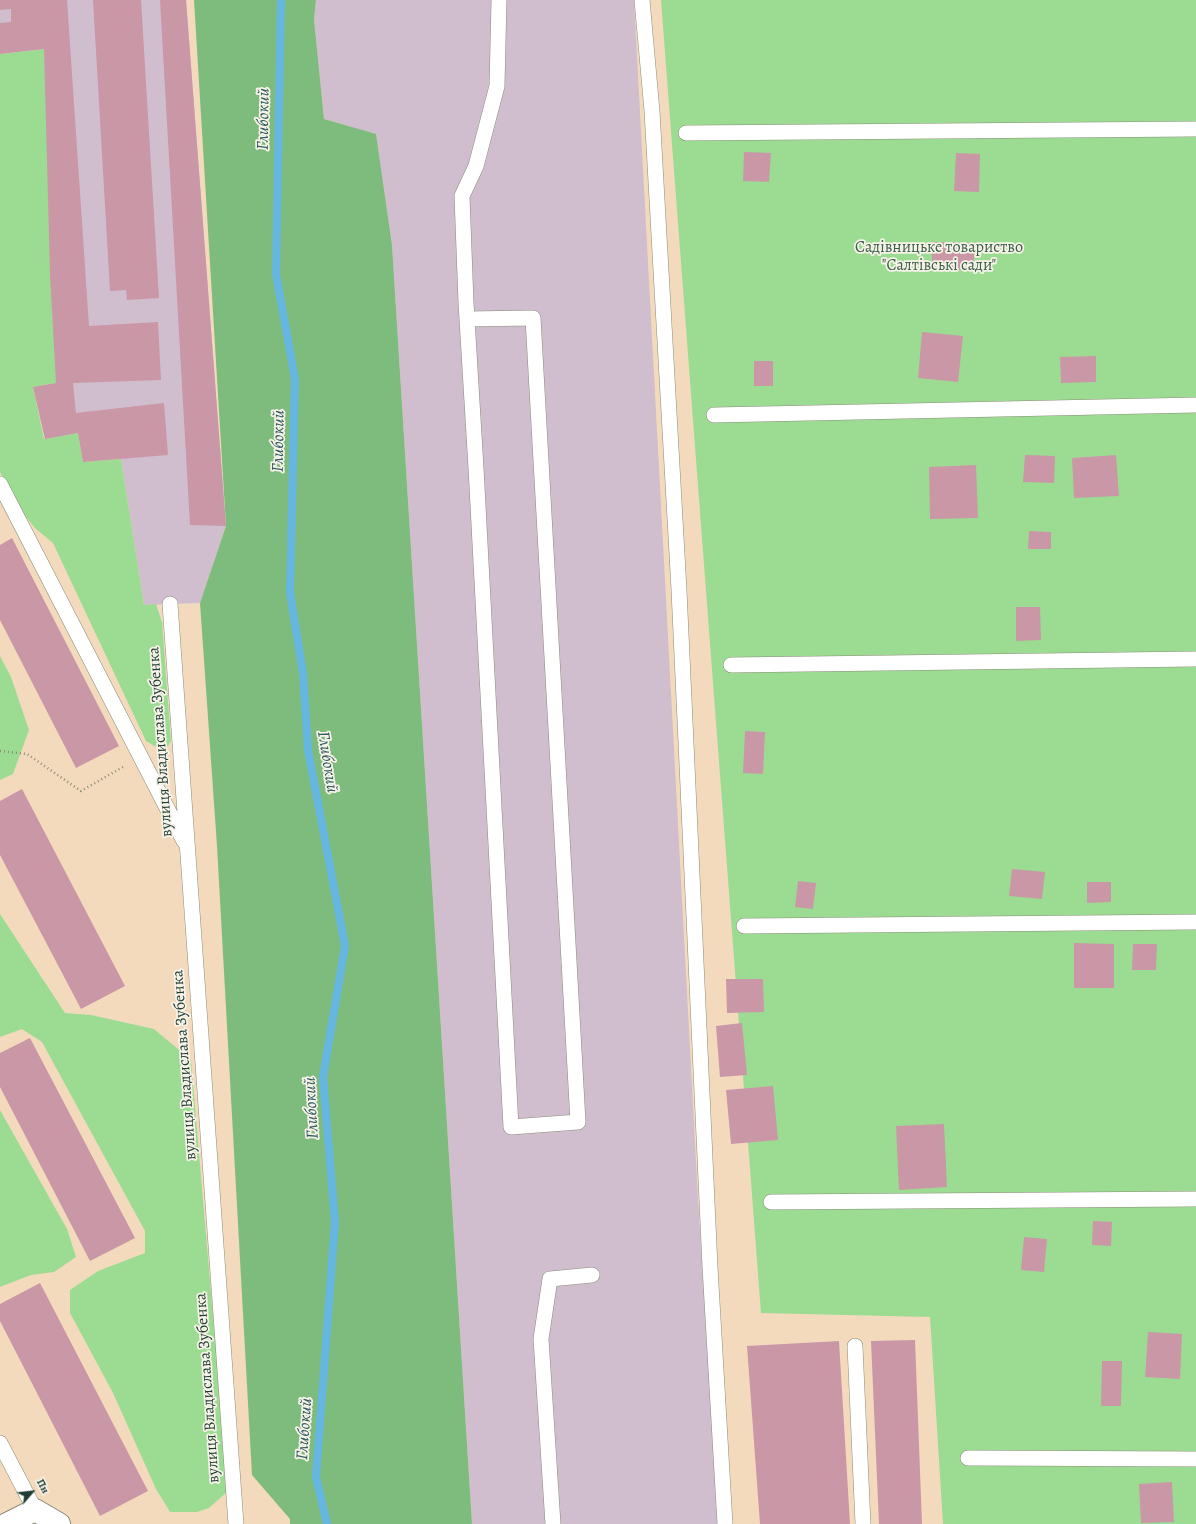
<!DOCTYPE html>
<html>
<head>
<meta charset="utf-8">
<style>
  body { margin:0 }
  #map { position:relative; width:1196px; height:1524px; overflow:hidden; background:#f3dabc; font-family:Alegreya,serif }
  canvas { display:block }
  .north { position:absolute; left:12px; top:1472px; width:40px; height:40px; -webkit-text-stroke:3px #f7f3e8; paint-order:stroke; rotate:62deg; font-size:11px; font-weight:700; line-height:16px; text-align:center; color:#1f3d34 }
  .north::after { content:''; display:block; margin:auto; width:14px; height:18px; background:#1f3d34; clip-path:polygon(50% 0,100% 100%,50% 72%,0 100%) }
</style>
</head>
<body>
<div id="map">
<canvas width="1196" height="1524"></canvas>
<div class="north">Пн</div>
</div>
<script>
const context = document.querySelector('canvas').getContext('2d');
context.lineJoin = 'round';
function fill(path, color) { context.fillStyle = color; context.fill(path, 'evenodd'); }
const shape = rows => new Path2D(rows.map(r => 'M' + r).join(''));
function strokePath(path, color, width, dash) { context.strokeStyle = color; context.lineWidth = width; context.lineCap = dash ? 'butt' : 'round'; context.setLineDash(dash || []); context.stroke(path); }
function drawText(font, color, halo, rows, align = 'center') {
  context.font = font + ' Alegreya,serif'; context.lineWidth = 3.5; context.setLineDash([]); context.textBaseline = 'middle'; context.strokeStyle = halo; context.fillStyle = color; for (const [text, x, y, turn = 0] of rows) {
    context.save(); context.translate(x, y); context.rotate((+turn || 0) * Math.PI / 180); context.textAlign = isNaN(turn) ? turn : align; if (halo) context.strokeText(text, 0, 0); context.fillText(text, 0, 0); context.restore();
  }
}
const industrial = shape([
  [0,0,186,0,226,526,200,603,144,605,121,459,83,462,78,433,45,439,33,387,55,383,43,49,0,54],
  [316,0,634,0,698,1199,719,1524,472,1524,392,245,376,135,324,119,314,19]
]);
const green = shape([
  [661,0,1196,0,1196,1524,943,1524,930,1317,761,1313],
  [44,49,56,383,33,387,44,439,78,433,83,462,121,459,144,605,156,604,162,622,171,741,168,746,158,748,146,741,53,543,35,528,16,505,0,472,0,54],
  [0,656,11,677,29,730,13,774,0,780],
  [0,914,65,1013,91,1015,154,1029,191,1060,228,1491,209,1508,197,1512,170,1512,156,1489,113,1393,70,1313,70,1290,98,1271,145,1253,145,1231,42,1042,22,1029,0,1037],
  [0,1110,67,1229,76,1257,54,1272,31,1275,0,1287]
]);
const forest = shape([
  [194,0,316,0,314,19,324,119,376,134,392,245,472,1524,290,1524,290,1519,252,1475,217,846,200,603,226,526]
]);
const stream = shape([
  [281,0,276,274,295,379,290,593,303,673,308,750,345,946,323,1077,335,1222,316,1477,327,1524]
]);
const building = shape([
  [0,0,67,0,89,326,158,322,161,380,73,383,76,413,164,403,168,455,83,462,78,433,45,439,33,387,56,383,50,275,44,49,0,54,0,23,11,22,11,9,0,10],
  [93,0,141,0,159,298,127,300,126,290,110,291],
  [160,0,186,0,226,526,190,525],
  [744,152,771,153,769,182,743,181],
  [956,153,980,154,979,192,954,191],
  [932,242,974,243,974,270,932,270],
  [922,332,963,336,958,382,918,378],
  [1096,356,1096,382,1061,383,1060,357],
  [754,361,773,361,773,386,754,386],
  [1025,455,1055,456,1054,483,1023,482],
  [1116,455,1119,496,1074,498,1072,458],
  [976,465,978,518,930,519,929,467],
  [1029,531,1051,532,1051,549,1028,549],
  [12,538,119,746,76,768,0,620,0,545],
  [1016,607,1040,607,1041,640,1016,641],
  [745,731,765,732,763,774,743,773],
  [22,789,125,986,81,1009,0,855,0,801],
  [1012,869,1045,872,1042,899,1009,896],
  [798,881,816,883,813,909,795,907],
  [1087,882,1111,882,1111,902,1087,903],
  [1074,943,1114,944,1114,988,1074,988],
  [1133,944,1157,944,1156,970,1132,970],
  [726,979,763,979,764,1012,727,1013],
  [742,1023,747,1075,720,1077,716,1026],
  [30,1038,135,1238,90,1261,0,1087,0,1053],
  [773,1086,778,1140,731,1144,726,1090],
  [944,1124,947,1187,899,1190,896,1126],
  [1093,1221,1112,1222,1111,1246,1092,1245],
  [1024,1237,1047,1239,1044,1272,1021,1270],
  [40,1283,148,1491,100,1516,0,1321,0,1304],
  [1148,1332,1182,1334,1180,1379,1145,1377],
  [915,1340,922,1524,879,1524,871,1341],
  [839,1341,850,1524,760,1524,747,1346],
  [1102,1361,1122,1361,1121,1406,1101,1406],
  [1172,1482,1174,1522,1141,1523,1139,1484]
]);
const path = shape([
  [0,751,27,754,81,791,123,767]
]);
const lane = shape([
  [642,0,652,111,679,590,710,1267,725,1524],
  [686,133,1196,129],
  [467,319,533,318,578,1122,511,1127,476,468,467,319,466,303,462,196,476,166,497,86,499,0],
  [714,415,1196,405],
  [0,484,184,841],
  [170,604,236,1524],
  [731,665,1196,659],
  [744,926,1196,922],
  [771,1202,1196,1199],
  [855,1346,863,1524],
  [0,1443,35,1510],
  [968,1458,1196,1459],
  [553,1524,541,1339,550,1279,592,1275]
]);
const street = shape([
  [7,1524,35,1510,59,1524]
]);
const parkNames = [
  ["Садівницьке товариство",939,248],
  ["\"Салтівські сади\"",939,266]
];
const streetNames = [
  ["вулиця Владислава Зубенка",161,742,-94],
  ["вулиця Владислава Зубенка",185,1065,-94],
  ["вулиця Владислава Зубенка",208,1388,-94]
];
const waterNames = [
  ["Глибокий",264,119,-89],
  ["Глибокий",279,441,-89],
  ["Глибокий",327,762,81],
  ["Глибокий",312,1108,-93],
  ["Глибокий",305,1429,-86]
];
fill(industrial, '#d0bdce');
fill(green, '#9cdc92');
fill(forest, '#7dbc7c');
strokePath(stream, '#65b6e1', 8);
fill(building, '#ca97a6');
strokePath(lane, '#898c78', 16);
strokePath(street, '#898c78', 24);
strokePath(path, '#898c78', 2.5, [1, 3]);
strokePath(lane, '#fff', 15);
strokePath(street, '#fff', 22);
drawText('16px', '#385d47', '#f7f3e8', parkNames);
drawText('16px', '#1f3d34', '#f7f3e8', streetNames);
drawText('italic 17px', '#305b5f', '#f7f3e8', waterNames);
</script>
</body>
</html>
